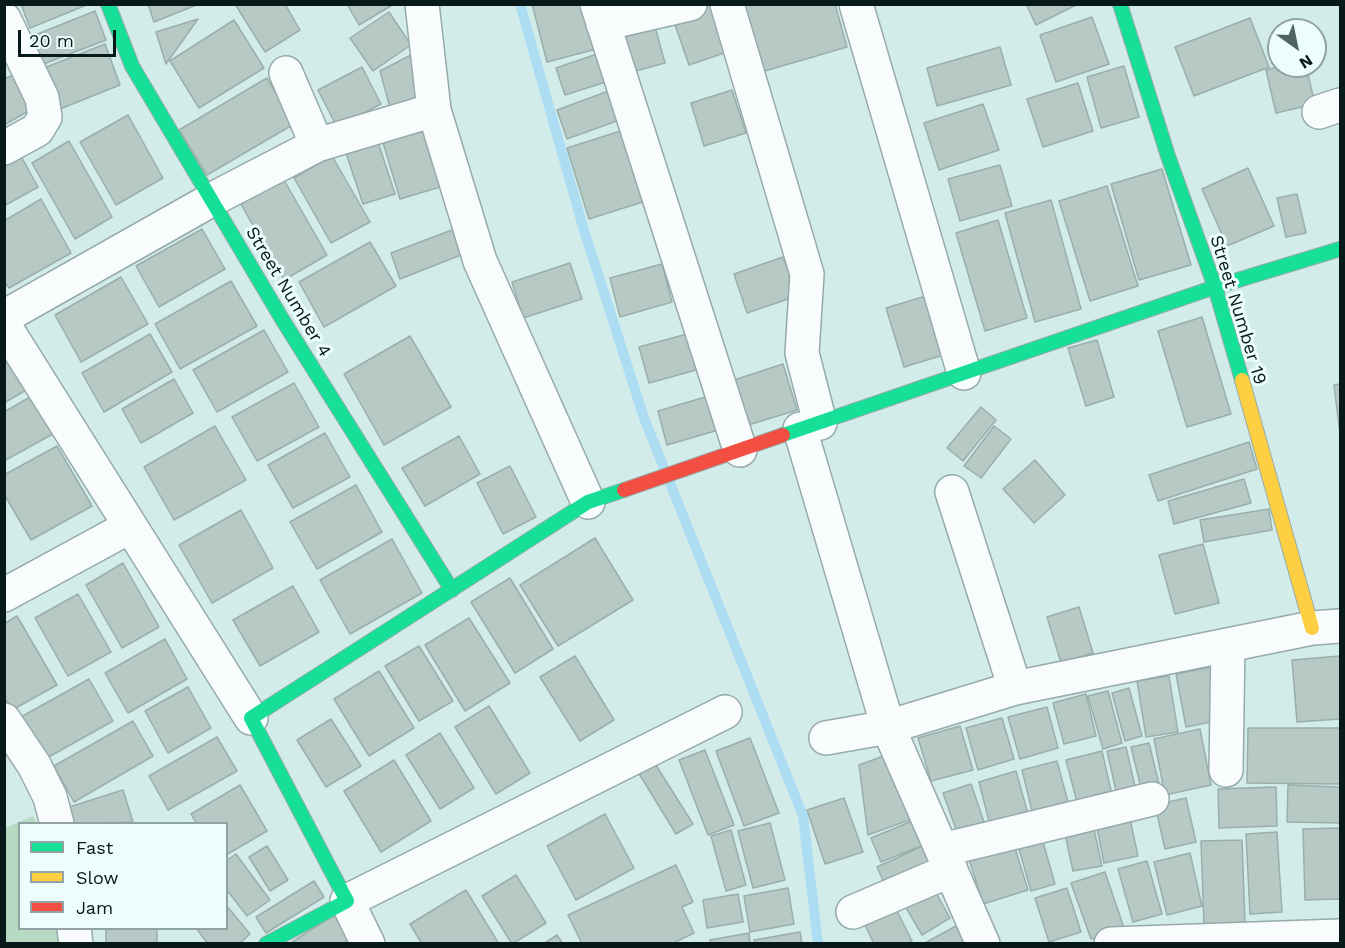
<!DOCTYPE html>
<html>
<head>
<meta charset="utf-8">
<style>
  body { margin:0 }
  #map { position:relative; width:1345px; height:948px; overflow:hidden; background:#d2ecea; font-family:"Work Sans",sans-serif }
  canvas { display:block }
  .frame { position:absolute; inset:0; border:6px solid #071918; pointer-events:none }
  .legend { position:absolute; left:18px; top:822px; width:210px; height:108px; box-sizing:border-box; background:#ecfefc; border:2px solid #90a2a1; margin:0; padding:8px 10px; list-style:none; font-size:18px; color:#071918 }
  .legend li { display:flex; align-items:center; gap:12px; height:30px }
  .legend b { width:30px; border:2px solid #90a2a1 }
  .north { position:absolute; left:1267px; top:18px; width:60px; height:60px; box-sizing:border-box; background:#ecfefc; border:2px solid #90a2a1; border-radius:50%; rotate:147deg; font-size:16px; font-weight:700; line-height:24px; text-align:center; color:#071918 }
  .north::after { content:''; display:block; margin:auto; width:21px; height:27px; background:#4e6362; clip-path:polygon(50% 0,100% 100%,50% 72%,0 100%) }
  .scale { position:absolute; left:18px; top:30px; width:98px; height:27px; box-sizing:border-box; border:3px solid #071918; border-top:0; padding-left:8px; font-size:18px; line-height:21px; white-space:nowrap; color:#071918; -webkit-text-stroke:4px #ecfefc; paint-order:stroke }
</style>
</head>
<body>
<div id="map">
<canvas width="1345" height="948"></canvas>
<div class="frame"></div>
<ul class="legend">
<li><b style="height:8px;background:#16e098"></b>Fast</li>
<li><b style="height:8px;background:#ffcf43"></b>Slow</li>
<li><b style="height:8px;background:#f24e42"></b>Jam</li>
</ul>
<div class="north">N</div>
<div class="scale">20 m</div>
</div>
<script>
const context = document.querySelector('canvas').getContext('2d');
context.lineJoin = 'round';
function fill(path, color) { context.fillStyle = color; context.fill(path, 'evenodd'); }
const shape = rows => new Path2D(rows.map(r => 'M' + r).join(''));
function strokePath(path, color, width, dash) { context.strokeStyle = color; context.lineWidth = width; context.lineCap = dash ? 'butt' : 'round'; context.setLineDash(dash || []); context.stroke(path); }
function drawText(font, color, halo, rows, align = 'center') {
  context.font = font + ' "Work Sans",sans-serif'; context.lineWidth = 6; context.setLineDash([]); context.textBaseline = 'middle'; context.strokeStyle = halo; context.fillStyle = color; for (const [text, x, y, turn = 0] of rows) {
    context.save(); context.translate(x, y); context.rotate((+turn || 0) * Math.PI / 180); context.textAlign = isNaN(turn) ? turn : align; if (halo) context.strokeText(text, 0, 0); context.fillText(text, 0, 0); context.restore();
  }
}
const green = shape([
  [33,816,37,823,20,824,20,928,62,929,65,943,5,944,5,828]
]);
const stream = shape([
  [520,4,583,227,644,418,803,816,818,944]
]);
const building = shape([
  [21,4,89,4,30,28,21,4],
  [148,4,199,4,154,22,148,4],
  [235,4,285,4,300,30,265,52,235,4],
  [347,4,394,4,359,25,347,4],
  [532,4,593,4,604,47,547,62,532,4],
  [712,4,730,51,689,65,673,19,712,4],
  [737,4,835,4,847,47,758,73,737,4],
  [1026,4,1078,4,1036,25,1026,4],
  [95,11,106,40,41,65,30,37,95,11],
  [389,12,411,45,373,71,350,38,389,12],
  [1092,17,1109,64,1056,82,1040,35,1092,17],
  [1250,18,1269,67,1194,96,1175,47,1250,18],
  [198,19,166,64,156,32,198,19],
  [234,20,264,68,199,108,170,61,234,20],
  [654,23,665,63,632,72,622,31,654,23],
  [105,44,120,85,60,109,44,68,105,44],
  [1000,47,1011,85,937,106,927,68,1000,47],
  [603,52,612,80,565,95,556,68,603,52],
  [411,55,426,99,391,111,380,71,411,55],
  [1124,66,1139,117,1101,128,1087,77,1124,66],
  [1281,66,1306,66,1315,104,1276,113,1266,70,1281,66],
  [362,67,381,104,337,127,318,90,362,67],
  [13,75,32,109,4,125,4,79,13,75],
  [267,78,294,124,207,175,179,130,267,78],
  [1078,83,1093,131,1043,147,1027,99,1078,83],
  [614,89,625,118,567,139,557,110,614,89],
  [732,90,746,133,704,146,691,103,732,90],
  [983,104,999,150,939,170,924,123,983,104],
  [128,115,163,178,116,205,80,142,128,115],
  [428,122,447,185,400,199,381,136,428,122],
  [627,129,649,200,589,219,567,148,627,129],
  [377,139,395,194,363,204,345,150,377,139],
  [69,141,112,217,75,239,32,163,69,141],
  [17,149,38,187,4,206,4,156,17,149],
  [332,156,370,222,331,243,294,178,332,156],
  [1000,165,1012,206,960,221,948,179,1000,165],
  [1248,168,1274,226,1227,246,1202,189,1248,168],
  [1162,169,1191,265,1139,280,1111,184,1162,169],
  [281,175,327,255,284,280,238,199,281,175],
  [1107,186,1138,286,1090,301,1059,201,1107,186],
  [1297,194,1306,233,1286,237,1277,198,1297,194],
  [41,199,71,253,9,288,4,281,4,221,41,199],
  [1051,200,1081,309,1035,322,1005,213,1051,200],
  [998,220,1027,318,985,331,956,233,998,220],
  [457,228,466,253,400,279,391,253,457,228],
  [202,229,225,269,159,307,136,266,202,229],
  [370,242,396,286,324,327,299,282,370,242],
  [783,257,797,296,747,313,734,274,783,257],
  [570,263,582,299,523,318,512,282,570,263],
  [662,264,672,302,620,317,610,278,662,264],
  [121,277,148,324,81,362,55,315,121,277],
  [231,281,257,326,180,369,155,324,231,281],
  [929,295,947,354,904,367,886,308,929,295],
  [1202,317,1231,414,1187,427,1158,331,1202,317],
  [264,330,288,372,217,412,193,370,264,330],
  [150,334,172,372,104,412,82,373,150,334],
  [687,334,696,370,649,383,639,347,687,334],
  [410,336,451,407,384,445,344,374,410,336],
  [1097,340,1114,397,1086,406,1068,348,1097,340],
  [4,354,28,389,4,403,4,354],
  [783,364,797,410,742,427,728,382,783,364],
  [174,379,193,413,141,443,122,409,174,379],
  [294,383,319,427,257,461,232,417,294,383],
  [1340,384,1340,434,1334,385,1340,384],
  [39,392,60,430,4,461,4,412,39,392],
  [712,395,722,429,667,445,658,411,712,395],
  [981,407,996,420,963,461,947,448,981,407],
  [215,426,246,480,174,520,144,467,215,426],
  [994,426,1011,439,981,478,964,466,994,426],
  [325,433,350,477,293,508,268,465,325,433],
  [459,436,480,474,425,506,402,468,459,436],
  [1249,442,1257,469,1158,501,1149,475,1249,442],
  [57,446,92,506,31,540,4,494,4,475,57,446],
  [1035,460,1065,495,1034,523,1003,489,1035,460],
  [510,466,536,517,503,534,477,483,510,466],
  [1244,479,1251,503,1174,524,1168,501,1244,479],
  [356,485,382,532,317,569,290,522,356,485],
  [1269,509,1272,530,1204,542,1200,520,1269,509],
  [241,510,273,568,212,603,179,545,241,510],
  [595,538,633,600,558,646,520,585,595,538],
  [392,539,422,593,350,634,320,580,392,539],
  [1203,544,1219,603,1175,614,1159,555,1203,544],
  [123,563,159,627,122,648,86,585,123,563],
  [510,578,553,649,515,673,471,602,510,578],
  [293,586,319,632,260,666,233,620,293,586],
  [78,594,111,652,68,676,35,618,78,594],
  [1079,607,1093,653,1061,663,1047,617,1079,607],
  [17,616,57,685,12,710,4,697,4,624,17,616],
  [469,618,510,683,465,711,425,645,469,618],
  [165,639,187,679,128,713,105,673,165,639],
  [419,646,453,701,419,721,385,666,419,646],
  [575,656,614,720,580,741,540,677,575,656],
  [1340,656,1340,719,1297,722,1292,660,1340,656],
  [1212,667,1221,720,1186,727,1176,674,1212,667],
  [379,671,414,728,369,756,334,699,379,671],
  [1169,676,1178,732,1146,737,1137,681,1169,676],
  [89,679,113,721,45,759,21,717,89,679],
  [188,687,211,728,168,753,145,711,188,687],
  [1129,688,1142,736,1125,741,1112,693,1129,688],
  [1108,691,1122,743,1103,749,1088,696,1108,691],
  [1086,694,1096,736,1064,744,1053,703,1086,694],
  [489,706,530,773,496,794,455,727,489,706],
  [1047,707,1058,748,1020,759,1008,717,1047,707],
  [1002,718,1014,759,978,770,966,728,1002,718],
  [331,719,361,766,326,787,297,740,331,719],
  [133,721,153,756,74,802,54,766,133,721],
  [960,726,973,770,931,781,918,738,960,726],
  [1248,728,1340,728,1340,784,1247,783,1248,728],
  [1200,729,1211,785,1165,795,1154,739,1200,729],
  [440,733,474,788,440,809,406,755,440,733],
  [217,737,237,771,168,810,149,776,217,737],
  [750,738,779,813,744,826,716,751,750,738],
  [1149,743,1161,792,1143,796,1131,747,1149,743],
  [1126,747,1136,791,1117,795,1107,751,1126,747],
  [705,750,734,825,708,835,679,760,705,750],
  [1102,751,1112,795,1077,802,1066,760,1102,751],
  [889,754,912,819,868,835,859,765,889,754],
  [394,760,431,821,381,852,344,791,394,760],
  [1057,761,1069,806,1033,815,1022,770,1057,761],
  [654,762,693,824,676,834,638,772,654,762],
  [1016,771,1028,814,990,825,979,782,1016,771],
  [971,784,984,822,957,832,943,793,971,784],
  [240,785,267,831,226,855,226,824,197,824,191,814,240,785],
  [1288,785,1340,787,1340,823,1287,822,1288,785],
  [1276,787,1277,826,1219,828,1218,789,1276,787],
  [123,790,133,822,71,824,66,808,123,790],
  [844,798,863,852,825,864,807,810,844,798],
  [1186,798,1196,842,1165,849,1155,805,1186,798],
  [1128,810,1138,856,1104,863,1095,818,1128,810],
  [605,814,634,868,576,900,547,846,605,814],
  [917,819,926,844,881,862,871,838,917,819],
  [1092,820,1102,866,1073,871,1063,825,1092,820],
  [770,823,785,880,753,888,738,831,770,823],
  [1340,828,1340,899,1305,900,1303,829,1340,828],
  [731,830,746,885,726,891,711,836,731,830],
  [1277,832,1282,912,1250,914,1246,834,1277,832],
  [1041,835,1055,884,1031,891,1017,842,1041,835],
  [1242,840,1245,923,1204,925,1201,841,1242,840],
  [927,844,939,871,889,894,877,867,927,844],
  [1014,845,1028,890,983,904,969,859,1014,845],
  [267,846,288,880,270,891,249,857,267,846],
  [1190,853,1202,906,1167,915,1154,862,1190,853],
  [236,854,270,900,247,916,226,889,226,861,236,854],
  [1147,861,1162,914,1133,922,1118,869,1147,861],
  [676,865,693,902,682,907,694,933,671,944,582,944,568,915,676,865],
  [1105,872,1124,928,1091,939,1071,883,1105,872],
  [516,875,546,923,512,944,482,896,516,875],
  [314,881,324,897,266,933,256,917,314,881],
  [930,882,950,918,922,935,901,899,930,882],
  [788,888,794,924,750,932,744,896,788,888],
  [1067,888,1081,932,1049,942,1035,898,1067,888],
  [466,890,499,944,422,944,410,924,466,890],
  [738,894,743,922,707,928,703,900,738,894],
  [892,901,912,941,906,944,874,944,861,917,892,901],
  [226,905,250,934,239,944,208,944,196,928,226,928,226,905],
  [334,915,349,939,342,944,289,944,334,915],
  [956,926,965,944,923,944,956,926],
  [106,928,157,928,157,944,106,944,106,928],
  [800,932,802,944,755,944,754,940,800,932],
  [749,933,750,944,710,944,710,940,749,933],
  [557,935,563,944,543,944,557,935]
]);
const street = shape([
  [422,4,434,110,480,261,588,502],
  [597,4,740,450],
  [727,4,807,274,802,353,820,423],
  [856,4,964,373],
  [4,19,42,98,45,117,37,130,4,148],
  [603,24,690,4],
  [286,73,317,145],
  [1319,112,1340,105],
  [4,317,211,200,317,145,434,110],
  [4,325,251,718],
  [800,429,888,727,983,944],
  [952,492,1015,688],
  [4,595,129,527],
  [4,720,34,765,50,797,57,824],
  [826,738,888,727,1015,688,1312,628,1340,626],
  [1226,770,1228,645],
  [942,850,1152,799],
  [853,912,951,870],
  [74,928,76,944],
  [368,944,347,901,725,712],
  [1111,944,1340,936]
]);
const fast = shape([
  [108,4,132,66,282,319,452,590],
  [1120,4,1168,156,1215,287,1242,380],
  [783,435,1215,287,1340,249],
  [266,944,347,901,251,718,588,502,624,490]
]);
const slow = shape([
  [1242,380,1312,628]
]);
const jam = shape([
  [624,490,783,435]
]);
const streetNames = [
  ["Street Number 4",288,292,59],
  ["Street Number 19",1238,310,73]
];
fill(green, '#b6dbc2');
strokePath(stream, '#adddf3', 10);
fill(building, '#b6c9c5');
strokePath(building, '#9aaeaa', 1.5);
strokePath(street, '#96aba9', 36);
strokePath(fast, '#96aba9', 16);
strokePath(slow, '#96aba9', 16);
strokePath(jam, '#96aba9', 16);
strokePath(street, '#f8fcfc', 33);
strokePath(fast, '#16e098', 14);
strokePath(slow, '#ffcf43', 14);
strokePath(jam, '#f24e42', 14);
drawText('18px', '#071918', '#ecfefc', streetNames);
</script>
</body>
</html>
